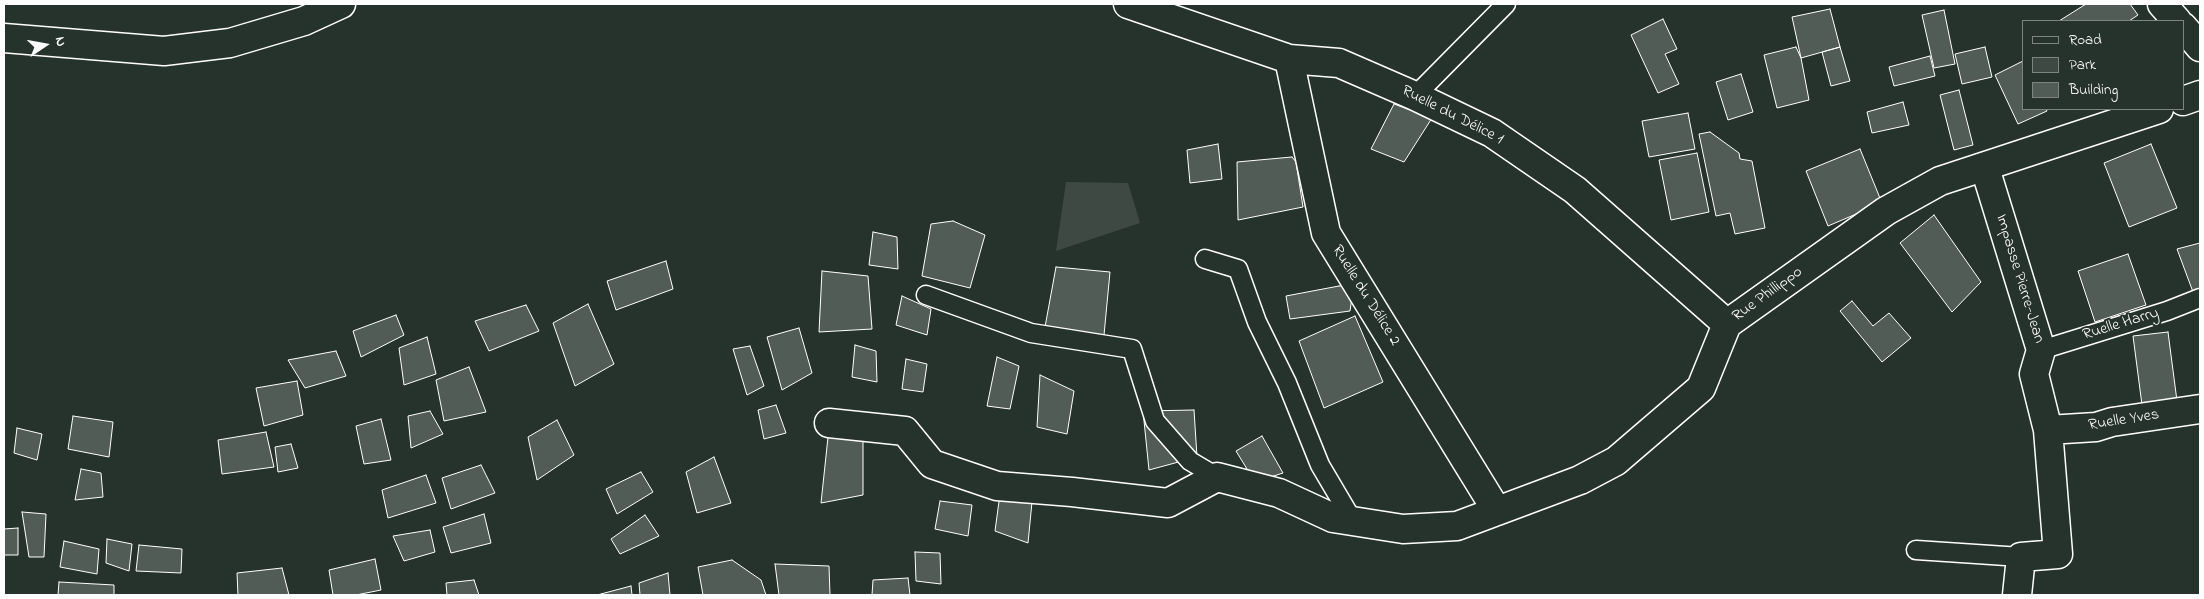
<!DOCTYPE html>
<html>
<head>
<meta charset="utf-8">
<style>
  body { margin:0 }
  #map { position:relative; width:2204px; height:599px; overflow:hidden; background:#26332d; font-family:"Indie Flower",sans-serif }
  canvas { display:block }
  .frame { position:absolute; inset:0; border:5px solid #fff; pointer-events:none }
  .legend { position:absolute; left:2022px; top:20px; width:162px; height:90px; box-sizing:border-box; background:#26332d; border:1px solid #7d8581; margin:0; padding:6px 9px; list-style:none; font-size:15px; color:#fff }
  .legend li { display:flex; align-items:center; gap:10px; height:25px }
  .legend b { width:25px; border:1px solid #7d8581 }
  .north { position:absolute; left:20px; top:20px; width:50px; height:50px; -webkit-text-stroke:4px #26332d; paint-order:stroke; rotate:78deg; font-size:14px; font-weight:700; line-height:20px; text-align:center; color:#fff }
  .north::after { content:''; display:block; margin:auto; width:18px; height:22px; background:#fff; clip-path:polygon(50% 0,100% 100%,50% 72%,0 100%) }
</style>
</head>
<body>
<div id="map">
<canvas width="2204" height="599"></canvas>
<div class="frame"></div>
<ul class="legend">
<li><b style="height:6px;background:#26332d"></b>Road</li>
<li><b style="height:14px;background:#3e4944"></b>Park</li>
<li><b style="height:14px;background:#515c57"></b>Building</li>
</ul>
<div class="north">N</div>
</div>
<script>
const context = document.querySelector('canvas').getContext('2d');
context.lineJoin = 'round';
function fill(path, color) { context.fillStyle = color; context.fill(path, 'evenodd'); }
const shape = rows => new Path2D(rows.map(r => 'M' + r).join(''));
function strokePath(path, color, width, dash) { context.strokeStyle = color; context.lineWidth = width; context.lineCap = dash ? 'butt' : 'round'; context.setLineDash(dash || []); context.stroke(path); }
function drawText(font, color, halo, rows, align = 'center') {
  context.font = font + ' "Indie Flower",sans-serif'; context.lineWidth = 4; context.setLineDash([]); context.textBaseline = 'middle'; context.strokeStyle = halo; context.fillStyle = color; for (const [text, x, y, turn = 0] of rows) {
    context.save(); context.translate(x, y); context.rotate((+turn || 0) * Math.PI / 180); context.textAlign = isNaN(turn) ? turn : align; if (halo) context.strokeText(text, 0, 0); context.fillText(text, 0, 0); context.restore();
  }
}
const green = shape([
  [1066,182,1128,183,1140,223,1056,251]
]);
const building = shape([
  [2086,4,2130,4,2138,15,2129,21,2059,21,2086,4],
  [1830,9,1840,47,1801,58,1792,17,1830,9],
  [1944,10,1955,64,1934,68,1922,15,1944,10],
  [1663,19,1677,49,1665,54,1679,84,1658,93,1631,35,1663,19],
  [1796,47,1801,58,1809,100,1777,108,1764,55,1796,47],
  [1840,47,1850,81,1831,86,1822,52,1840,47],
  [1985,47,1992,77,1962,84,1955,54,1985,47],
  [1930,56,1935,76,1894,86,1889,67,1930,56],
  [2023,61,2023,109,2046,109,2047,111,2018,124,1995,75,2023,61],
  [1741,74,1753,112,1728,120,1716,82,1741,74],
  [1959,90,1973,145,1954,150,1940,95,1959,90],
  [1903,102,1909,125,1872,133,1867,112,1903,102],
  [1394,104,1432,118,1404,162,1371,149,1394,104],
  [1688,113,1695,149,1649,157,1642,121,1688,113],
  [1710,132,1739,153,1740,159,1752,161,1765,228,1735,234,1730,213,1716,216,1699,134,1710,132],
  [1218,144,1222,179,1190,183,1187,150,1218,144],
  [2151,144,2177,208,2129,227,2104,163,2151,144],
  [1860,149,1882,203,1828,226,1806,171,1860,149],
  [1697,153,1709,212,1671,220,1659,160,1697,153],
  [1292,157,1296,162,1303,207,1238,220,1237,162,1292,157],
  [1934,215,1981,282,1952,312,1900,243,1934,215],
  [953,221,985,235,970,288,922,276,931,224,953,221],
  [873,232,897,237,898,269,869,265,873,232],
  [2200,243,2200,298,2196,300,2177,249,2200,243],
  [2128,254,2146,305,2095,322,2078,271,2128,254],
  [666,261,673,289,616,310,607,281,666,261],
  [1056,267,1110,272,1104,335,1045,327,1056,267],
  [822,271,868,276,872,329,819,332,822,271],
  [1339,286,1343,286,1352,297,1350,311,1290,319,1286,296,1339,286],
  [902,296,931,309,927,335,896,325,902,296],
  [1852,301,1873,326,1889,313,1911,338,1882,362,1840,311,1852,301],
  [588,304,614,364,575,386,553,323,588,304],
  [526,305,539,331,489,351,475,321,526,305],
  [396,315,404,335,361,357,353,331,396,315],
  [1355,316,1383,382,1324,408,1299,341,1355,316],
  [799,328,812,373,782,390,767,337,799,328],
  [2168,332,2177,401,2142,405,2133,336,2168,332],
  [427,337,436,374,404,385,399,348,427,337],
  [855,345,876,351,877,382,852,377,855,345],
  [750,346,764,386,747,395,733,349,750,346],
  [336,351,346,376,305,388,288,360,336,351],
  [997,357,1019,366,1010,409,987,406,997,357],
  [906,359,927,364,923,392,902,389,906,359],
  [469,367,486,412,444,421,436,380,469,367],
  [1040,375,1074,391,1067,434,1037,427,1040,375],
  [297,381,303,415,264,426,256,388,297,381],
  [776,405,786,433,764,439,758,410,776,405],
  [831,409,863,438,863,495,821,503,831,409],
  [1194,410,1197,457,1149,470,1143,411,1194,410],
  [430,411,443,434,411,448,408,416,430,411],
  [73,416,113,422,109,457,68,449,73,416],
  [381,419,391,460,364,464,356,426,381,419],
  [557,420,574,455,537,480,528,437,557,420],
  [17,428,42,434,37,460,14,453,17,428],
  [266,432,274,467,222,474,218,440,266,432],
  [1262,436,1283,473,1255,482,1236,451,1262,436],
  [291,444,298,468,278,472,275,447,291,444],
  [714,457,731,503,697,513,686,472,714,457],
  [481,465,495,493,451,509,442,478,481,465],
  [81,469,101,473,103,497,75,500,81,469],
  [641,472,653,492,617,514,606,489,641,472],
  [426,475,436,503,388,518,382,490,426,475],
  [1000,494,1032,502,1028,543,995,531,1000,494],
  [940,501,972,505,968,536,935,529,940,501],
  [22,512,46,514,44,557,29,557,22,512],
  [484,514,491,543,451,553,443,527,484,514],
  [645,515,659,536,620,554,611,539,645,515],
  [18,528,18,555,4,555,4,529,18,528],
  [430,530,435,552,404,561,393,536,430,530],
  [107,539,132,544,129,571,106,563,107,539],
  [64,541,99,549,97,574,60,567,64,541],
  [139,545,182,549,181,573,136,571,139,545],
  [915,552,940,553,941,584,916,581,915,552],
  [375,559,381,590,356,595,333,595,329,570,375,559],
  [732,560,761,580,766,595,703,595,698,567,732,560],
  [775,564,829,566,830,595,779,595,775,564],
  [282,568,289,595,238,595,237,573,282,568],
  [668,573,670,595,640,595,639,583,668,573],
  [908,578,910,595,872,595,873,580,908,578],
  [474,580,479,595,447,595,446,583,474,580],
  [59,582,114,585,114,595,58,595,59,582],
  [631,586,632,595,597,595,631,586]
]);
const service = shape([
  [1415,96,1506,4],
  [1205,259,1238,269,1257,322,1287,383,1320,465,1353,521],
  [926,295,1031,333,1132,349,1155,421,1190,461,1217,477],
  [2041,350,2167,311,2200,298],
  [1916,550,2021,557]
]);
const minor = shape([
  [1128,4,1289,59,1339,63,1415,96,1492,133,1575,190,1727,324],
  [2162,4,2177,21],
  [2183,27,2200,47],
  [4,38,164,51,230,43,304,21,341,4],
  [1289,59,1326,233,1497,511],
  [2183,101,2200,95],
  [1985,168,2041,350,2034,374,2048,430,2058,554,2021,557,2017,595],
  [829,423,905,431,932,464,997,486,1072,492,1168,503,1217,477,1279,493,1333,518,1403,529,1457,526,1580,480,1616,461,1701,388,1727,324,1886,211,1940,181,2159,109],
  [2048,430,2096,427,2112,422,2200,409]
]);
const streetNames = [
  ["Ruelle du Délice 1",1452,116,27],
  ["Impasse Pierre-Jean",2019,279,73],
  ["Rue Phillippo",1768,295,-36],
  ["Ruelle du Délice 2",1365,296,58],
  ["Ruelle Harry",2121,325,-17],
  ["Ruelle Yves",2124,421,-9]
];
fill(green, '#3e4944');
fill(building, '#515c57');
strokePath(building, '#fff', 1);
strokePath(service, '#fff', 21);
strokePath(minor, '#fff', 31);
strokePath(service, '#26332d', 18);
strokePath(minor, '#26332d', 28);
drawText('16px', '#fff', '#26332d', streetNames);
</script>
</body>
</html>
